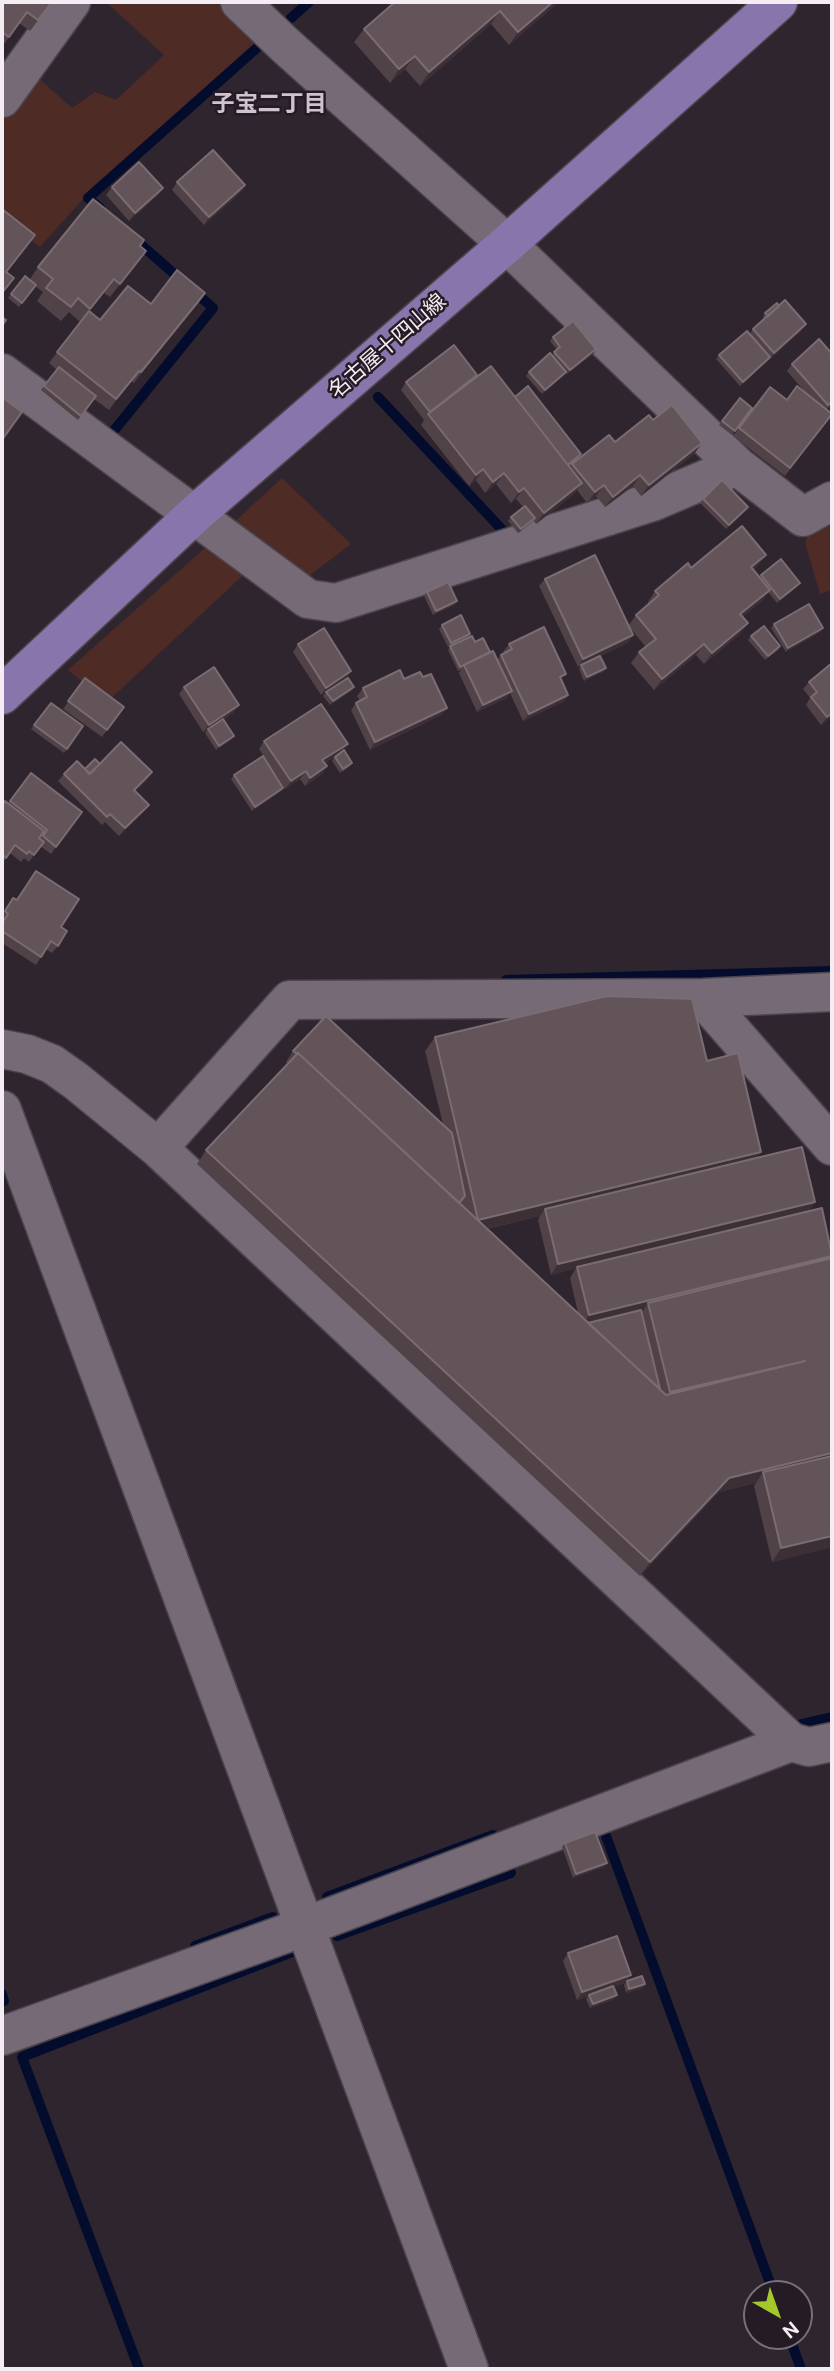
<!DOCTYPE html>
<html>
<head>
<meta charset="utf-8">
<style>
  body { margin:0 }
  #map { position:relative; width:834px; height:2371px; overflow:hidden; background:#2f252f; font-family:"DM Sans",sans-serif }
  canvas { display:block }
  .frame { position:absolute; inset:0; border:4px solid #f4edf3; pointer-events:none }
  .north { position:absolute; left:743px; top:2280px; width:70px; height:70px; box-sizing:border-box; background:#251b25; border:2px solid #786f77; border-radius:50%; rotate:140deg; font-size:19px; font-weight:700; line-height:28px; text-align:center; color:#f4edf3 }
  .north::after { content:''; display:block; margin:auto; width:24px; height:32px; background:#a2c929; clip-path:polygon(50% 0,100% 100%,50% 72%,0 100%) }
</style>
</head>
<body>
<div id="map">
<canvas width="834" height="2371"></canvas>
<div class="frame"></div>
<div class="north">N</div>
</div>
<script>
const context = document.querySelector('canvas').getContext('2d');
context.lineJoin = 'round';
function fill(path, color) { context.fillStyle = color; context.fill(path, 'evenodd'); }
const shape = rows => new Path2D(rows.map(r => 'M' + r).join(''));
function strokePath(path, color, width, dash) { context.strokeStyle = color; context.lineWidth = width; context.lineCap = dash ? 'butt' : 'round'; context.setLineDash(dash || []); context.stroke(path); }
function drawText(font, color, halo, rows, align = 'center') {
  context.font = font + ' "DM Sans","Noto Sans JP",sans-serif'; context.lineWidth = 5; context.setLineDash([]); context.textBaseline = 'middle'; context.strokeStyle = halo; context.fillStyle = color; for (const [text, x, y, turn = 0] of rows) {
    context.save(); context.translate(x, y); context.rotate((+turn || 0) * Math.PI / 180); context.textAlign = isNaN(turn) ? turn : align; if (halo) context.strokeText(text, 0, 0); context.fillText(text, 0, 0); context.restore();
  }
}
const green = shape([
  [106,2,228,2,264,36,82,200,40,247,2,219,2,114,33,73,72,108,95,92,116,100,164,55],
  [282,478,351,544,305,579,231,525],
  [832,514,832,590,820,594,805,542,810,530],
  [215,539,252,567,107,702,68,670]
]);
const stream = shape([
  [291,18,309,2],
  [100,208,88,198,268,38],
  [378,397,509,537],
  [108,438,213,308,130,235],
  [506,980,832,971],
  [793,1726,832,1717],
  [606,1836,774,2294],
  [327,1897,493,1835],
  [337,1936,511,1873],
  [195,1946,273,1917],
  [2,1994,4,2001],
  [789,2336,801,2369],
  [139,2369,22,2057,292,1952]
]);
const minor = shape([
  [240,2,285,45,507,244,737,466,803,517,832,501],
  [2,98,71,2],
  [2,373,308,599,336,603,652,502,737,466],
  [703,998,832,1146],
  [2,1049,27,1054,52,1064,76,1081,158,1148,791,1742,809,1747,832,1742],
  [2,1110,469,2369],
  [158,1148,290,1000,703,998,832,992],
  [2,2036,304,1927,791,1742]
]);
const major = shape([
  [2,695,194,515,507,244,778,2]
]);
const wall = shape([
  [2,2,52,2,30,31,19,23,2,47],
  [395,2,559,2,509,45,491,24,420,86,405,69,390,83,354,42,364,29],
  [177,182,245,185,240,193,204,225,172,190],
  [112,187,163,188,158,195,129,221,106,195],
  [140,246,146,251,136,264,110,297,104,293,89,312,100,320,151,304,205,293,134,383,131,381,109,410,94,399,78,420,41,390,57,370,49,363,80,322,69,312,61,321,37,301,43,292,35,286,19,307,8,298,25,276,30,279,38,267],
  [765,313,801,331,740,386,716,359,719,355,750,334,753,329,764,319,763,317],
  [553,337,594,353,567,374,566,373,563,376,542,394,526,376,529,372,552,355,557,350,550,341],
  [792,364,832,404,827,409,832,413,785,476,733,436,739,428,787,400,804,391,787,371],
  [477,375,475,378,515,397,581,454,578,459,615,442,653,420,702,443,694,454,641,496,633,486,605,507,596,496,587,503,577,490,574,494,536,524,533,520,518,533,508,521,511,517,523,507,516,499,511,503,496,484,485,493,476,480,469,486,421,425,424,420,401,390,406,382],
  [740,398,752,408,732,435,719,425],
  [703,499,748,507,726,529,700,503],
  [766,555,758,565,753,570,759,577,761,575,800,583,797,587,777,603,768,592,762,601,742,617,748,623,740,634,704,664,696,655,654,690,631,663,639,652,646,647,631,629,633,635,628,643,600,656,606,668,603,672,584,681,579,669,581,666,578,667,539,586,545,579,629,625,636,615,649,603,648,602,655,591,691,568],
  [427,592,457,601,454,605,433,615,424,596],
  [774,624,823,628,820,632,786,652,771,628],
  [442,625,470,634,467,638,490,652,497,660,501,655,504,653,503,652,509,644,562,680,568,695,563,702,523,721,510,693,507,698,477,712,459,673,461,670,458,671,448,650,450,646,448,647,439,629],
  [751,636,780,646,778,650,765,660,748,640],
  [298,644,351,671,346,679,321,695,293,652],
  [832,663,832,716,821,725,806,705,810,698,803,689,809,682],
  [423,677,447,708,441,715,370,750,351,710,356,703,360,701,357,696,363,688,404,679],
  [85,678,124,707,102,737,63,709],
  [184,687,239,705,233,713,223,720,231,740,216,750,205,733,207,730,203,732,179,694],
  [354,687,351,691,330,705,323,696,326,692],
  [51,703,83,726,64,753,31,729],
  [264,741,343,751,352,763,349,767,340,773,332,761,334,757,325,763,327,766,322,774,305,786,300,779,285,789,259,749],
  [100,764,147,780,135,791,149,805,143,812,119,836,105,822,102,825,58,781,64,774,85,769],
  [31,773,82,812,51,854,40,846,29,862,24,858,21,862,10,853,2,864,2,806,8,803],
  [234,775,283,788,280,792,252,811,231,779],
  [13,898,61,927,58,946,52,953,46,949,36,965,2,943,2,923,3,921,2,920,2,916],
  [435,1037,707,1061,757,1158,815,1202,808,1212,831,1259,832,1258,832,1547,772,1562,754,1486,756,1483,719,1492,640,1576,197,1164,206,1150,288,1064,286,1062,293,1051,443,1124,425,1051],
  [540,1216,538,1220,551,1275,576,1268,570,1278,578,1313,487,1229],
  [565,1843,607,1863,604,1867,573,1878,562,1847],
  [568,1953,631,1975,625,1983,614,1987,617,1995,614,1999,590,2008,586,1999,588,1996,577,2000,563,1961],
  [627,1981,643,1988,626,1993,624,1985]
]);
const shadedWall = shape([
  [553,2,559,2,509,45,518,32],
  [500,11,491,24,420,86,429,72],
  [415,56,405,69,390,83,399,69],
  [245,185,240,193,204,225,209,217],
  [163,188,158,195,129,221,135,213],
  [114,279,104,293,81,322,90,309],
  [205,293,198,304,134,383,141,372],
  [806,324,801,331,769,360,774,353],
  [596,349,594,353,567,374,570,370],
  [770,357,767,361,740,386,743,382],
  [566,372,563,376,542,394,545,390],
  [702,443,694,454,641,496,649,485],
  [483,469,476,480,469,486,476,475],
  [504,473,496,484,485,493,493,482],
  [640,475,633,486,605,507,613,497],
  [582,483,574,494,536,524,544,513],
  [604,485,596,496,587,503,595,492],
  [524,488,516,499,511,503,519,492],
  [535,518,532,522,518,533,521,529],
  [766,555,758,565,743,578,751,567],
  [800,583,797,587,777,603,780,599],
  [770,590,762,601,732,625,740,614],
  [457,601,454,605,433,615,436,611],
  [748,623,740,634,704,664,712,653],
  [823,628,820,632,786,652,788,648],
  [470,634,467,638,448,647,451,643],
  [633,635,628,643,578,667,583,659],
  [704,644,696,655,654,690,662,679],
  [606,668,603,672,584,681,587,677],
  [351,671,346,679,321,695,326,688],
  [354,687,351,691,330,705,333,701],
  [512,691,507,698,477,712,483,705],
  [568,695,563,702,523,721,529,714],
  [239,705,233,713,203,732,209,725],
  [447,708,441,715,370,750,375,742],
  [832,713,832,716,821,725,827,717],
  [234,736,231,740,216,750,219,746],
  [348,744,342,752,317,768,322,760],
  [327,766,322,774,305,786,310,778],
  [306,771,300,779,285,789,291,781],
  [152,772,147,780,129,798,134,790],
  [283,788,280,792,252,811,255,807],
  [149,805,143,812,119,836,125,828],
  [761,1152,752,1165,545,1209,540,1216,468,1233,478,1220],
  [815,1202,807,1213,551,1275,558,1264],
  [832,1256,825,1267,648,1303,643,1311,581,1326,589,1315],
  [832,1453,832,1465,763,1472,756,1483,719,1492,640,1576,650,1562,729,1478],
  [832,1536,832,1547,772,1562,781,1548],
  [607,1863,604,1867,573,1878,576,1874],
  [631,1975,625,1983,589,1996,589,1995,588,1996,577,2000,582,1992],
  [645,1984,643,1988,626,1993,629,1989],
  [617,1995,614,1999,590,2008,593,2004]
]);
const building = shape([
  [2,2,52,2,38,20,27,12,9,37,2,32,2,2],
  [395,2,553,2,518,32,500,11,429,72,415,56,399,69,364,29,395,2],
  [213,150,245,185,209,217,177,182,213,150],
  [139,162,163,188,135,213,112,187,139,162],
  [93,199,144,240,140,246,146,251,120,284,114,279,90,309,78,298,71,307,46,288,53,279,38,267,93,199],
  [2,209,35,235,6,272,14,278,2,293,2,209],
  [177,270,205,293,141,372,139,371,116,399,57,352,89,311,100,320,128,286,151,304,177,270],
  [25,276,36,285,22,303,11,294,25,276],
  [785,300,806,324,774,353,753,329,785,300],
  [777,303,779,306,768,316,765,313,777,303],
  [2,317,6,320,2,326,2,317],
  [573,321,596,349,570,370,554,352,560,347,553,337,573,321],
  [747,331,770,357,743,382,719,355,747,331],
  [819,339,832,354,832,401,828,405,792,364,819,339],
  [454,345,477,375,430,412,406,382,454,345],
  [550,353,566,372,545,390,529,372,550,353],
  [491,366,582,483,544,513,524,488,519,492,504,473,493,482,483,469,476,475,428,414,491,366],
  [59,367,96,396,81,416,44,386,59,367],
  [528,386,581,454,568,465,515,397,528,386],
  [797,386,832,414,790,468,739,428,770,387,787,400,797,386],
  [2,397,22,412,2,440,2,397],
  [740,398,752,408,735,431,722,421,740,398],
  [672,405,702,443,649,485,640,475,613,497,604,485,595,492,572,464,609,435,615,442,649,415,653,420,672,405],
  [722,480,748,507,729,525,703,499,722,480],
  [525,506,535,518,521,529,511,517,525,506],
  [742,526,766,555,751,567,770,590,740,614,748,623,712,653,704,644,662,679,639,652,656,639,636,615,659,595,655,591,688,563,691,568,742,526],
  [595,555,633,635,583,659,545,579,595,555],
  [781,559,800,583,780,599,761,575,781,559],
  [448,582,457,601,436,611,427,592,448,582],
  [809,604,823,628,788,648,774,624,809,604],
  [461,615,470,634,451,643,442,625,461,615],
  [764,626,780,646,768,656,751,636,764,626],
  [544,627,566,674,560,677,568,695,529,714,501,655,512,649,509,644,544,627],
  [324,628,351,671,326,688,298,644,324,628],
  [472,636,475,642,483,638,490,652,460,667,450,646,472,636],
  [493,651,512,691,483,705,464,665,493,651],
  [600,656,606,668,587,677,581,665,600,656],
  [832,663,832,713,827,717,811,697,817,692,809,682,832,663],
  [214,667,239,705,209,725,184,687,214,667],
  [400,670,404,679,420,672,423,677,431,674,447,708,375,742,356,703,367,697,363,688,400,670],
  [85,678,124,707,107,730,68,701,85,678],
  [348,678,354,687,333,701,326,692,348,678],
  [51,703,83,726,67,749,34,725,51,703],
  [321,704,348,744,322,760,327,766,310,778,306,771,291,781,264,741,321,704],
  [223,719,234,736,219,746,208,729,223,719],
  [121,742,152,772,134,790,149,805,125,828,110,814,107,817,64,774,77,761,90,774,121,742],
  [344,750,352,763,343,769,335,757,344,750],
  [263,756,283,788,255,807,234,775,263,756],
  [95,759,100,764,89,774,85,769,95,759],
  [31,773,82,812,56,847,43,836,47,830,10,801,31,773],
  [5,801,44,831,39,838,44,842,34,855,29,851,27,854,15,845,6,858,2,854,2,806,5,801],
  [36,871,79,899,61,927,67,931,58,946,51,941,41,957,2,931,2,923,8,914,5,911,13,898,17,900,36,871],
  [607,996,692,999,707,1061,738,1053,761,1152,478,1220,435,1037,607,996],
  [326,1016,452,1133,465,1196,459,1203,298,1053,297,1054,293,1051,326,1016],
  [298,1053,666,1395,805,1361,670,1392,648,1303,832,1258,832,1453,729,1478,650,1562,206,1150,298,1053],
  [802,1147,815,1202,558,1264,545,1209,802,1147],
  [822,1208,832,1256,589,1315,577,1267,822,1208],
  [641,1310,660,1389,588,1323,641,1310],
  [832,1456,832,1536,781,1548,763,1472,832,1456],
  [595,1832,607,1863,576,1874,565,1843,595,1832],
  [617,1936,631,1975,582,1992,568,1953,617,1936],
  [642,1976,645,1984,629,1989,627,1981,642,1976],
  [613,1986,617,1995,593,2004,589,1995,613,1986]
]);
const streetNames = [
  ["名古屋十四山線",388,347,-41]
];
const neighbourhoodNames = [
  ["子宝二丁目",269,105]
];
fill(green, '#4f2b26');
strokePath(stream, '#030c2d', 10);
strokePath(minor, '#4c444c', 41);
strokePath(major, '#4c444c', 41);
strokePath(minor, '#766a76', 38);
strokePath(major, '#8875ab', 38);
fill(wall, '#514247');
fill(shadedWall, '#3c2f36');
fill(building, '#635459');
strokePath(building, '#7a6c72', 2);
drawText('21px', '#f4edf3', '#251b25', streetNames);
drawText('bold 23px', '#d0c3d0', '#251b25', neighbourhoodNames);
</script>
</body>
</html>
